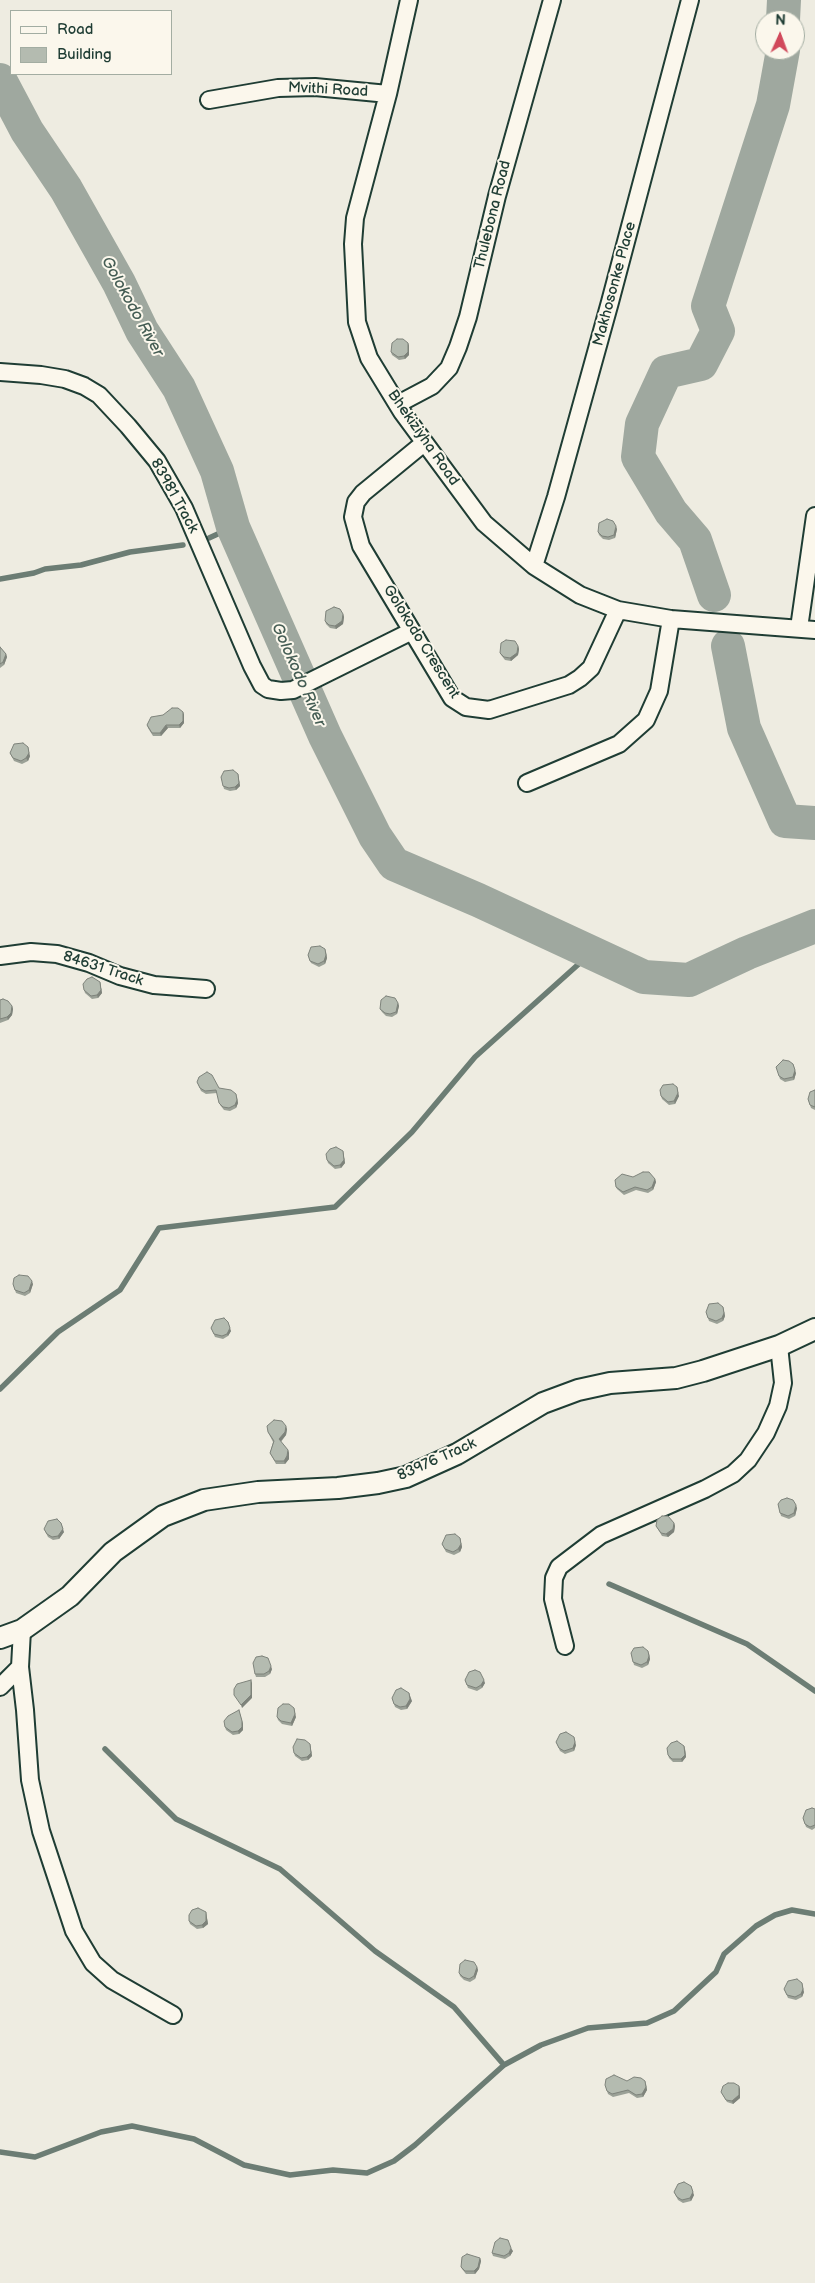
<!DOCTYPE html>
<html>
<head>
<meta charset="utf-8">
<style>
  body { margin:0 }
  #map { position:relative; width:815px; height:2283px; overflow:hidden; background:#eeece1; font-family:"Balsamiq Sans",sans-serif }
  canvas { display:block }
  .legend { position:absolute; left:10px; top:10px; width:162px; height:65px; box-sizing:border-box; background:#fbf7ec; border:1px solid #a3ada2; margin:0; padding:6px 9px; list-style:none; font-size:15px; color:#1f3d34 }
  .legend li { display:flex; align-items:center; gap:10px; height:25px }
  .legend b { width:25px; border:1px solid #a3ada2 }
  .north { position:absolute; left:755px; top:10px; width:50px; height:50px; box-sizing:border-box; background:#fbf7ec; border:1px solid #a3ada2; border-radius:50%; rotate:2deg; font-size:14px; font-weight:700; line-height:20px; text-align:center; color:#1f3d34 }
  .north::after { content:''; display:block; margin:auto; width:18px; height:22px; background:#d1495b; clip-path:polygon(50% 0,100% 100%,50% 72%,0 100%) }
</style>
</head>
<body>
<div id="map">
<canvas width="815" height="2283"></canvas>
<ul class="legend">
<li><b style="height:6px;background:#fbf7ec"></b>Road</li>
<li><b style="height:14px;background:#b4bbb0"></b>Building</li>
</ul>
<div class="north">N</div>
</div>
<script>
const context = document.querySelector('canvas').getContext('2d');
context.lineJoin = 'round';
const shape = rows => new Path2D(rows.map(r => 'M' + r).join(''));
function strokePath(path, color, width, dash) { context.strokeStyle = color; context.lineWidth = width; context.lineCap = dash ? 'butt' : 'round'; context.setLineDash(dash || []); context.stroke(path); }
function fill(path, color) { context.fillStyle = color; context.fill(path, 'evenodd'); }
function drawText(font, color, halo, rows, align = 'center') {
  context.font = font + ' "Balsamiq Sans",sans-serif'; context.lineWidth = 4; context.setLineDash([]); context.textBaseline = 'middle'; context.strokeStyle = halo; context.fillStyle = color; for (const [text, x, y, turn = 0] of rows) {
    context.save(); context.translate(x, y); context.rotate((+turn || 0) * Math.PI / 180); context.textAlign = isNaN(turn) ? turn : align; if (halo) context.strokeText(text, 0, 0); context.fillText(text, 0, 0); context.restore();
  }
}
const stream = shape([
  [209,538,233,527],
  [0,579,34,573,45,569,81,565,130,552,183,545],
  [0,1389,58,1332,120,1290,159,1228,335,1207,412,1132,475,1057,591,953],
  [609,1584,747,1644,815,1691],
  [105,1749,176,1819,280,1869,375,1951,454,2007,504,2065],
  [0,2152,35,2157,101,2132,132,2126,194,2139,244,2165,290,2175,333,2170,367,2173,394,2161,415,2145,504,2065,541,2045,588,2028,647,2023,674,2011,716,1972,724,1954,756,1926,775,1915,792,1910,815,1914]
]);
const river = shape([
  [783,20,784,0],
  [0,80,27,131,66,189,119,283,142,331,179,388,217,471,233,527,325,736,375,836,394,864,478,900,644,977,689,980,747,953,815,926],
  [714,595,695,540,671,512,638,457,642,424,666,372,701,364,718,331,708,306,773,105,783,50],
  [728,646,744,728,785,821,815,823]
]);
const minor = shape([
  [409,0,388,94,355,218,353,244,357,322,369,358,402,412,484,523,534,566,580,595,618,610,671,619,815,630],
  [209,100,278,88,315,87,388,94],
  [0,372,41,375,65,379,84,386,99,395,128,426,157,461,184,508,252,666,262,685,268,689,281,691,293,690,412,631],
  [398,404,432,386,449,368,458,347,468,317,497,196,552,0],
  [424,443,363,493,356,502,353,517,361,546,452,698,466,707,489,710,569,685,580,678,591,668,618,610],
  [534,566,556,497,610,302,690,0],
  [799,628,815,516],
  [527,783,619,744,646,720,659,691,671,619],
  [0,956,31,952,57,954,89,963,120,976,154,985,206,989],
  [565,1646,553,1599,554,1578,559,1567,601,1535,705,1489,733,1474,748,1460,766,1433,778,1406,783,1383,779,1346],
  [20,1667,25,1710,30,1780,41,1831,74,1931,93,1963,112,1980,173,2015],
  [0,1687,20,1667,22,1630]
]);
const tertiary = shape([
  [0,1638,22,1630,70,1596,113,1552,163,1516,204,1500,258,1492,338,1488,378,1483,406,1477,457,1454,543,1403,578,1390,610,1383,676,1378,703,1371,779,1346,815,1329]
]);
const wall = shape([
  [408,343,409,346,409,355,405,359,399,360,392,355,391,352],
  [617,529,615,538,609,540,603,539,599,535,598,532],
  [343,614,344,617,343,624,336,629,330,628,326,624,325,621],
  [518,646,519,649,518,655,511,661,505,660,501,655,500,653],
  [0,647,6,654,7,657,4,665,0,668],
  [183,712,184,715,184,723,180,728,168,728,161,736,153,736,148,728,147,725],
  [10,753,30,756,28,761,22,764,14,761],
  [238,774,240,786,236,790,230,791,224,789,221,777],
  [326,952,327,958,325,964,319,967,311,963,308,955],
  [100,982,102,993,98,998,92,999,85,993,84,990],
  [0,1000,12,1006,13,1009,12,1015,8,1020,0,1023],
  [398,1003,399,1006,397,1014,392,1017,386,1016,382,1012,380,1009],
  [796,1073,794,1080,785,1082,780,1079,779,1076],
  [197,1082,219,1088,237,1097,238,1103,236,1108,230,1111,224,1110,220,1105,217,1093,206,1094,201,1091],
  [815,1090,815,1110,811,1108,808,1099],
  [661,1096,679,1096,675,1104,669,1105,662,1099],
  [343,1151,345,1163,341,1168,335,1169,328,1163,327,1160],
  [633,1177,655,1179,656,1182,653,1190,648,1193,636,1190,624,1195,617,1189,616,1187],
  [13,1284,33,1284,30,1293,25,1296,16,1293],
  [723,1307,725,1316,723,1321,717,1324,709,1321,706,1312],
  [211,1328,231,1331,228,1336,223,1339,215,1337],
  [287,1429,286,1435,281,1442,288,1450,289,1453,289,1459,285,1464,276,1464,270,1453,273,1442,268,1432],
  [778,1504,797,1508,795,1516,789,1519,781,1516],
  [674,1523,675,1526,674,1532,668,1537,662,1536,656,1526],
  [44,1529,64,1532,59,1539,53,1540,48,1537],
  [460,1538,462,1547,460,1552,454,1555,446,1552,442,1544],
  [631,1653,649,1653,650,1659,648,1665,642,1668,634,1665],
  [272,1669,270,1674,265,1677,256,1677,255,1674],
  [465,1680,485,1683,482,1688,477,1691,468,1688],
  [392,1698,412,1701,407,1709,401,1710,395,1707],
  [239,1710,243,1724,243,1730,239,1734,233,1735,226,1730,225,1727],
  [277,1717,296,1717,292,1726,282,1724,278,1720],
  [556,1742,576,1745,574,1751,565,1754,560,1751],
  [310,1744,312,1756,308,1760,302,1761,295,1756,294,1753],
  [684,1746,685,1749,686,1757,682,1762,673,1762,669,1758,668,1755],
  [815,1809,815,1828,812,1830,806,1827,803,1818],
  [206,1912,208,1924,203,1928,197,1929,190,1924,189,1921],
  [477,1967,478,1970,475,1979,470,1982,464,1980,460,1976,459,1973],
  [784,1989,804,1992,802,1997,796,2000,788,1998],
  [627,2081,646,2084,647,2090,643,2097,637,2098,629,2093,613,2097,608,2094,606,2088],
  [740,2089,740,2098,733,2104,727,2102,721,2092],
  [674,2192,694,2195,691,2201,683,2203,678,2200],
  [513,2251,510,2256,505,2259,493,2256,492,2253],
  [480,2258,481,2261,479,2269,475,2274,466,2274,462,2269,461,2267]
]);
const shadedWall = shape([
  [408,343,409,346,409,355,405,359,404,356],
  [616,526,617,529,615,538,614,535],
  [343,614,344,617,343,624,336,629,335,626],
  [518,646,519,649,518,655,511,661,510,658],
  [6,654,7,657,4,665,3,662],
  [183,712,184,715,184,723,180,728,179,725],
  [166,725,168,728,161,736,160,733],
  [28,747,30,756,28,761,26,758],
  [238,774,240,786,236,790,235,787],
  [325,949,327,958,325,964,324,961],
  [100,982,102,993,98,998,97,995],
  [398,1003,399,1006,397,1014,396,1012],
  [12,1006,13,1009,12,1015,8,1020,7,1017],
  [793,1064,796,1073,794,1080,793,1077],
  [677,1087,679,1096,675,1104,674,1101],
  [236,1094,238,1103,236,1108,235,1105],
  [343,1151,345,1163,341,1168,340,1165],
  [655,1179,656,1182,653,1190,652,1187],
  [32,1281,33,1284,30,1293,29,1290],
  [723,1307,725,1316,723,1321,722,1318],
  [228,1322,231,1331,228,1336,227,1334],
  [286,1426,287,1429,286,1435,280,1442,279,1439],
  [288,1450,289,1453,289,1459,285,1464,284,1461],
  [796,1505,797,1508,795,1516,794,1513],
  [61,1523,64,1532,59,1539,58,1536],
  [674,1523,675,1526,674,1532,668,1537,666,1534],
  [460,1538,462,1547,460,1552,458,1549],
  [648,1651,650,1659,648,1665,647,1662],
  [271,1666,272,1669,270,1674,269,1671],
  [251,1680,252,1683,252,1698,242,1708,241,1705],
  [484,1680,485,1683,482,1688,481,1685],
  [409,1693,412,1701,407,1709,406,1706],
  [294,1708,296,1717,292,1726,291,1723],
  [242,1721,243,1724,243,1730,239,1734,238,1731],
  [574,1737,576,1745,574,1751,573,1748],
  [310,1744,312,1756,308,1760,307,1757],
  [684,1746,685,1749,686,1757,682,1762,681,1759],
  [206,1912,208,1924,203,1928,202,1925],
  [477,1967,478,1970,475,1979,474,1976],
  [802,1983,804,1992,802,1997,801,1994],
  [645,2081,647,2090,643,2097,642,2094],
  [739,2086,740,2089,740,2098,733,2104,732,2101],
  [691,2186,694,2195,691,2201,690,2198],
  [511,2248,513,2251,510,2256,509,2253],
  [480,2258,481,2261,479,2269,475,2274,474,2271]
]);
const building = shape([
  [397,339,403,339,408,343,408,352,404,356,398,357,391,352,392,343,397,339],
  [607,519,613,521,616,526,614,535,608,537,602,536,598,532,599,523,607,519],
  [334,607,340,609,343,614,342,621,335,626,329,625,325,621,326,611,334,607],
  [506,640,515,641,518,646,517,653,510,658,504,657,500,653,501,643,506,640],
  [0,647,6,654,3,662,0,664,0,647],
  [172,708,178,708,183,712,183,721,179,725,166,725,160,733,152,733,147,725,151,717,163,715,172,708],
  [23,743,28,747,29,753,26,758,21,761,13,758,10,753,14,744,23,743],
  [233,770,238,774,239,783,235,787,229,788,223,786,221,777,224,771,233,770],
  [320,946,325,949,326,955,324,961,318,964,310,961,308,955,311,947,320,946],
  [92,977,100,982,101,990,97,995,91,996,84,990,83,984,87,979,92,977],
  [386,996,395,998,398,1003,396,1012,390,1014,385,1013,380,1009,381,1000,386,996],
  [3,999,8,1001,12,1006,11,1013,7,1017,0,1019,0,1000,3,999],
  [783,1060,789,1061,793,1064,795,1070,793,1077,784,1079,779,1076,776,1067,783,1060],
  [207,1072,212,1075,219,1088,231,1090,236,1094,237,1100,235,1105,229,1108,223,1107,219,1103,216,1090,205,1091,200,1088,197,1082,199,1077,207,1072],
  [673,1084,677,1087,678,1093,674,1101,668,1102,661,1096,660,1090,663,1085,673,1084],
  [815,1090,815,1107,810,1105,808,1099,810,1092,815,1090],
  [336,1147,343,1151,344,1160,340,1165,334,1166,327,1160,326,1154,330,1149,336,1147],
  [643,1172,649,1172,655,1179,652,1187,647,1190,635,1187,623,1192,616,1187,615,1180,622,1174,633,1177,643,1172],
  [19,1275,28,1276,32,1281,29,1290,24,1293,15,1290,13,1284,14,1278,19,1275],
  [718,1303,723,1307,724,1313,722,1318,716,1321,708,1318,706,1312,709,1304,718,1303],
  [224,1318,228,1322,230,1328,227,1334,222,1336,214,1334,211,1328,215,1320,224,1318],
  [274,1420,282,1421,286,1426,285,1432,279,1439,288,1450,287,1456,284,1461,275,1461,270,1453,274,1441,268,1432,267,1426,274,1420],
  [787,1498,793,1500,796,1505,794,1513,788,1516,780,1513,778,1504,781,1500,787,1498],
  [662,1516,668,1516,674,1523,673,1529,666,1534,661,1533,656,1526,657,1520,662,1516],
  [57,1519,61,1523,63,1529,58,1536,52,1537,47,1534,44,1529,48,1521,57,1519],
  [455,1534,460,1538,461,1544,458,1549,453,1552,445,1549,442,1544,446,1535,455,1534],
  [643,1647,648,1651,649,1656,647,1662,641,1665,633,1662,631,1653,634,1648,643,1647],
  [262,1656,268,1658,271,1666,269,1671,264,1674,255,1674,253,1663,256,1657,262,1656],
  [475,1670,480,1672,484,1680,481,1685,476,1688,467,1685,465,1680,469,1672,475,1670],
  [251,1680,251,1695,241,1705,234,1695,234,1689,237,1684,251,1680],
  [401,1688,409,1693,410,1699,406,1706,400,1707,394,1704,392,1698,396,1690,401,1688],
  [283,1704,289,1704,294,1708,295,1714,291,1723,281,1721,277,1717,278,1708,283,1704],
  [239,1710,242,1721,242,1727,238,1731,232,1732,225,1727,224,1721,228,1716,239,1710],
  [566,1732,574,1737,575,1742,573,1748,564,1751,559,1748,556,1742,560,1734,566,1732],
  [297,1739,305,1740,310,1744,311,1753,307,1757,301,1758,294,1753,293,1747,297,1739],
  [677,1741,684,1746,685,1755,681,1759,672,1759,668,1755,667,1748,671,1743,677,1741],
  [812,1808,815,1809,815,1825,810,1827,805,1824,803,1818,806,1810,812,1808],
  [198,1908,206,1912,206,1921,202,1925,196,1926,189,1921,189,1915,192,1910,198,1908],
  [465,1960,474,1962,477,1967,474,1976,469,1979,463,1977,459,1973,460,1964,465,1960],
  [797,1979,802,1983,803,1989,801,1994,795,1997,787,1995,784,1989,788,1981,797,1979],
  [614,2075,627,2081,634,2077,641,2078,645,2081,646,2087,642,2094,636,2095,628,2090,612,2094,607,2091,605,2085,606,2079,614,2075],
  [728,2083,734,2083,739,2086,739,2095,732,2101,726,2100,721,2092,723,2086,728,2083],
  [684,2182,691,2186,693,2192,690,2198,682,2200,677,2197,674,2192,678,2184,684,2182],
  [500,2238,508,2240,511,2248,509,2253,504,2256,492,2253,495,2242,500,2238],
  [467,2254,480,2258,478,2267,474,2271,465,2271,461,2267,462,2257,467,2254]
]);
const streetNames = [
  ["Mvithi Road",328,90,3],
  ["Thulebona Road",493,215,-76],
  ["Makhosonke Place",615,284,-75],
  ["Bhekiziyha Road",423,438,55],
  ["83981 Track",174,496,61],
  ["Golokodo Crescent",421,642,58],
  ["84631 Track",103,969,18],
  ["83976 Track",437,1460,-24]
];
const waterNames = [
  ["Golokodo River",132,307,61],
  ["Golokodo River",298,675,66]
];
strokePath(stream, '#6c7d74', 5.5);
strokePath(river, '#9fa89f', 34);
strokePath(minor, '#1f3d34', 20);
strokePath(tertiary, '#1f3d34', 24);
strokePath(minor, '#fbf7ec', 16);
strokePath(tertiary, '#fbf7ec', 20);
fill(wall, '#9ba197');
fill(shadedWall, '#7e837b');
fill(building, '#b4bbb0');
strokePath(building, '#7e837b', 1);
drawText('15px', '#1f3d34', '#fbf7ec', streetNames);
drawText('italic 16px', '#455d54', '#fbf7ec', waterNames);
</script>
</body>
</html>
